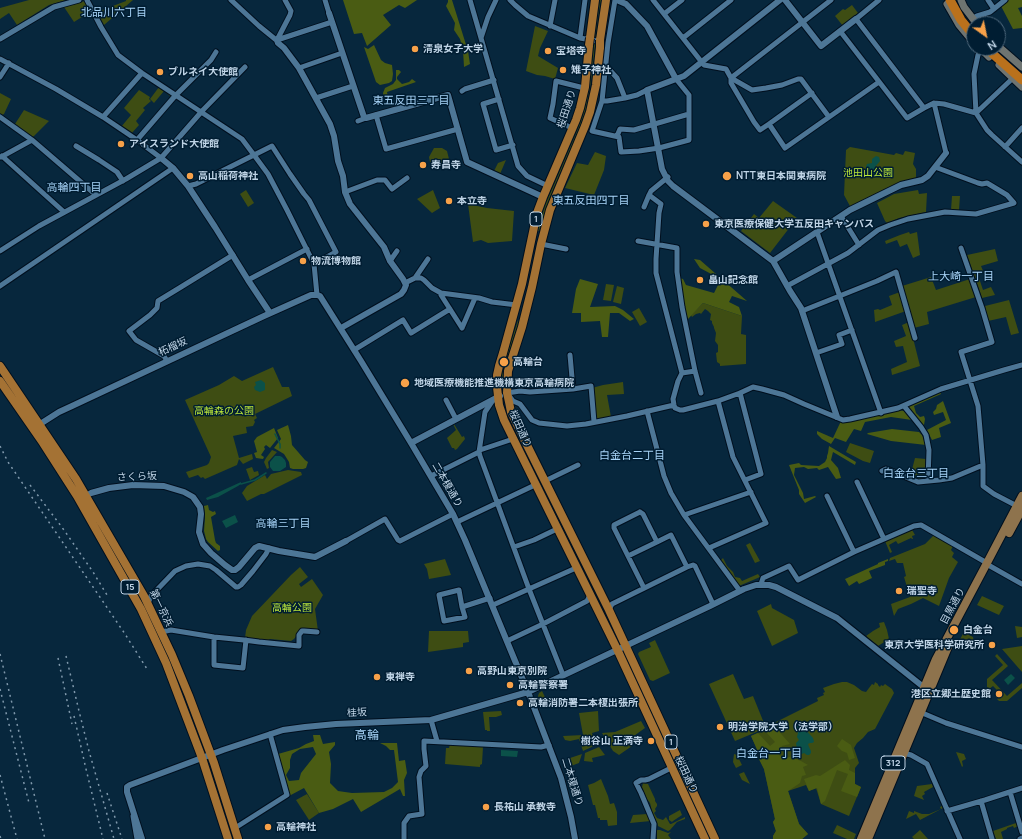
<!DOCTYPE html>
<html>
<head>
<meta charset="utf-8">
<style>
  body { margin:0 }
  #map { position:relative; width:1022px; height:839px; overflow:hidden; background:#07273d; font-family:Manrope,sans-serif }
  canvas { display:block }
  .north { position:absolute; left:966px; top:16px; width:40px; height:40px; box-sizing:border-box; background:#001d32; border:1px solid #4c667a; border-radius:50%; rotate:147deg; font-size:11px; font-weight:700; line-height:16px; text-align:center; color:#bfd4e6 }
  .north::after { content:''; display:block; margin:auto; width:14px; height:18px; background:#f7a149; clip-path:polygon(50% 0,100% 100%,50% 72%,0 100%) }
</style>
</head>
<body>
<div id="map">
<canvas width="1022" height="839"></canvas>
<div class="north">N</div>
</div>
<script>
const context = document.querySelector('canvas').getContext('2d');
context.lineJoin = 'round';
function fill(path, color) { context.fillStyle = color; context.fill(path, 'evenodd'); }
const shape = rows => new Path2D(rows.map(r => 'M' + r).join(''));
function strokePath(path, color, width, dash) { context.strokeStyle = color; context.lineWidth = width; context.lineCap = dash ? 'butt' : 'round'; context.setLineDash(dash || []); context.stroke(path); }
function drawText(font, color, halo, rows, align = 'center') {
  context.font = font + ' Manrope,"Noto Sans JP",sans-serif'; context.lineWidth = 3; context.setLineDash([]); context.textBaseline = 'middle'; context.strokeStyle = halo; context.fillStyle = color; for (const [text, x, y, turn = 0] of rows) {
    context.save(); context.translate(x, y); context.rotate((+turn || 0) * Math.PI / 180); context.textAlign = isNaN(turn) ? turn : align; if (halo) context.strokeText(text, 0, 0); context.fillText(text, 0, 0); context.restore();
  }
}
const green = shape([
  [29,0,66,0,49,5,17,25,9,13,0,19,0,8],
  [126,0,133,0,104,25,97,12,126,1],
  [600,0,601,0,598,17,591,82,586,109,582,122,550,197,539,231,537,231,546,203,575,136,583,115,586,103,590,84,594,43],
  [85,1,90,12,74,22,64,7],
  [852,5,858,13,843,26,835,16,843,9,845,10],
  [535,26,548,31,540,48,538,56,558,68,555,79,545,76,537,75,526,71],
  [159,87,172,95,172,98,164,91,154,103,150,99],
  [139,90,150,97,149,99,151,101,143,108,145,110,136,121,139,125,131,134,121,127,131,115,124,108],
  [0,93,11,99,4,114,0,116],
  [24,110,49,121,33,137,15,124],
  [850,147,894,155,896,153,903,155,905,151,915,153,913,164,916,169,916,179,851,208,844,195,846,150],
  [434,148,442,148,447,151,450,163,438,166,430,162,429,157],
  [595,152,606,156,604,170,594,195,565,188,577,163,588,165],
  [506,160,500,174,494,171,498,163],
  [246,190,254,203,248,207,240,194],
  [433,190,440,208,432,213,417,199],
  [918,190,919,194,927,193,926,212,899,218,887,223,885,221,877,203,894,194],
  [952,196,960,196,959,210,951,210],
  [773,201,797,218,770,253,741,231,754,214,759,218],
  [468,204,487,208,514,211,512,241,488,243,481,240,473,242],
  [909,232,910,234,917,232,920,255,913,258,907,244,900,247,897,240,886,244,885,241,900,235],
  [995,249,998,261,981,266,984,273,978,275,983,290,991,287,995,295,982,298,967,255],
  [931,277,936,290,970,279,976,297,927,312,929,324,914,328,902,286],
  [606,284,614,285,611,301,603,300],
  [617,286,624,288,621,304,613,302],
  [900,292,906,311,875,322,874,310,878,309,880,310,892,305,889,296],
  [1009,300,1019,333,1011,335,1006,317,988,321,985,306],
  [703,303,742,316,741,334,746,335,746,364,720,366,720,364,717,362,716,353,718,352,718,345,715,341,716,333,714,328,714,327,712,323,712,321,710,320,711,314,708,311,705,309,701,314,700,313,696,314,692,317,691,315],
  [639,308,647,322,640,326,632,312],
  [518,320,519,321,504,368,502,384,501,384,503,367],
  [909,322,920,366,892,375,891,369,907,362,903,346,896,347,894,341,906,336,902,325],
  [273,367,282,387,289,387,292,396,255,414,257,418,254,420,255,422,253,426,246,427,247,433,233,436,239,458,252,454,253,459,243,464,239,459,237,465,205,479,203,477,201,478,198,475,189,478,186,472,207,465,209,463,211,457,185,400,219,385,234,376,242,381],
  [623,382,624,394,607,395,611,417,597,420,595,419,592,388,603,385],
  [453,424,454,424,462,437,464,436,465,439,457,449,455,450,454,448,452,448,447,438,456,430],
  [850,443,874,451,870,463,863,461,846,452],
  [272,450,277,452,268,462,269,468,267,469,264,462,266,458],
  [915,458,926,459,925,476,923,479,917,480,910,477],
  [252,467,254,472,258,471,259,475,250,480,246,469],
  [288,470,301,472,302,475,264,494,261,494,247,501,242,493,247,486,265,475,267,479,271,474],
  [911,528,915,535,912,536,913,539,912,539,911,538,898,544,896,541,889,545,892,552,890,553,885,541],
  [934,535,953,546,951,550,954,553,952,557,958,562,949,578,939,606,923,598,911,604,898,609,894,616,891,604,910,597,904,577,906,576,903,563,897,563,895,559,889,561,890,558,925,544],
  [750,543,760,561,755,563,746,545],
  [723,558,727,566,733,572,735,577,740,578,742,581,758,574,760,577,739,586,720,561],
  [445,559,451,575,429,579,427,569,424,564],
  [300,567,308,577,299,584,301,587,312,579,323,595,315,609,318,631,301,630,294,639,291,641,270,639,267,641,245,638,246,630,252,616,291,575],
  [982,596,1004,606,999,615,977,605],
  [771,604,772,608,794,620,798,633,772,646,757,611],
  [884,622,887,630,889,639,878,646,866,636,873,631,880,627,879,623],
  [1015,626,1022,627,1022,637,1017,638],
  [429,631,468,631,469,642,463,643,463,647,428,652],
  [964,632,973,637,974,642,959,641],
  [655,640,670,673,653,681,650,680,638,654,639,652,651,647,649,643],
  [1022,646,1022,672,1002,649],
  [997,654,1008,666,992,680,1007,696,1022,683,1022,688,1007,701,999,701,997,699,1002,695,993,686,989,689,987,687,987,679,1003,665,995,656],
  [733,674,744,699,753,696,766,728,735,741,709,684],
  [842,682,847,682,854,685,862,691,866,692,872,684,874,685,875,682,878,684,878,685,880,687,881,685,883,686,885,684,892,689,894,693,875,729,868,732,863,738,857,743,854,748,859,763,855,768,855,784,861,787,849,816,821,804,816,788,809,791,806,785,788,791,799,824,808,834,802,839,773,839,773,836,776,831,773,822,775,819,764,769,758,757,760,756,751,736,768,728,768,726,818,701,817,698,824,695,823,693,825,692,823,688,834,684],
  [542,691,548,703,543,706,538,696,539,693],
  [644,693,671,752,670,753,642,694],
  [501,711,502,715,496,717,489,717,490,731,487,731,487,730,485,730,483,712],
  [598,711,599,731,592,733,596,745,583,751,579,739,570,741,565,740,563,736,583,735,579,713],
  [641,721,645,728,631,738,632,746,619,755,613,751,602,733,615,732],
  [450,744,483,747,482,764,480,765,480,767,445,764,446,748,449,748],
  [599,747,605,755,592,758,593,762,584,761,585,753],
  [956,752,964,754,966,759,962,761,963,766,962,767],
  [582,754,579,763,571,766,570,758],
  [734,754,737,755,742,765,736,768,733,762],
  [744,772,750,784,742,780,739,774],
  [601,779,608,796,610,804,614,803,617,812,617,825,608,826,607,820,600,820,600,818,598,818,595,805,593,805,588,785,594,783],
  [683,779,695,804,711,839,709,839,682,780],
  [643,783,648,784,655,799,655,801,657,804,657,806,655,809,656,811,654,813,657,818,663,820,666,817,670,824,671,824,685,817,685,819,677,822,670,830,668,831,658,826,657,822,653,815,650,803,647,799,642,787],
  [932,784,933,787,924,792,925,794,922,796,924,800,914,796,917,786],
  [307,794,319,813,309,820,296,800],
  [942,806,943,808,920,820,916,814,906,819,909,811,914,813,914,811,922,814,929,814,941,809,940,807],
  [680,810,682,815,673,821,672,822,669,820,669,816],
  [647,814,651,821,630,823,633,815],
  [1016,823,1018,826,1014,828,1013,826,1007,828,1007,829,1001,832,1003,839,996,839,993,831],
  [837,825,856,834,854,839,847,839,833,833],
  [657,830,660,830,668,833,671,832,668,835,671,839,657,839],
  [920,830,928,839,914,839,912,837]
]);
const forest = shape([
  [343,0,417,0,405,8,399,5,383,15,391,25,367,46,362,33,354,34],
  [448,0,452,0,468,51,470,64,464,67,463,50,460,39,454,30,455,23,446,6,448,2],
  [1007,0,1022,0,1022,7,1018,8,1022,16,1022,28,1013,29,1001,6],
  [374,45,381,60,385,63,392,65,393,74,392,81,389,83,380,85,376,82,364,47,368,49],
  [396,70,399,70,401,72,397,77,397,79,402,84,409,82,412,79,416,82,387,92,388,97,384,98,383,93,385,88,393,84,396,80],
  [694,259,700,260,747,301,732,296,729,302,739,307,742,316,703,303,688,319,684,308,680,278,683,279,686,285,714,293,719,283,715,276,700,268],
  [580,279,598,284,590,307,615,306,623,310,634,319,630,321,619,313,610,313,608,337,602,337,600,321,581,322,581,313,572,313,576,289],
  [940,391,941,394,914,406,916,413,920,417,924,416,925,419,924,425,922,426,906,407],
  [943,401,951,423,939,428,941,437,932,440,927,430,946,420,943,412,934,415,933,412,936,409,937,405],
  [898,410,904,411,912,420,891,417,865,422,861,431,854,429,846,442,835,438,831,444,822,439,817,434,817,431,833,438,841,421,849,421,873,416],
  [288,425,291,436,292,445,305,460,308,462,306,468,303,469,293,469,290,468,289,462,284,454,274,448,281,439,277,430],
  [274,428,278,438,270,448,266,445,264,447,265,449,261,455,264,457,263,459,256,458,254,453,257,452,254,441,257,437],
  [892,429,919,432,922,435,926,445,891,441,867,434,868,433],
  [829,446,856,462,855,465,833,452,831,460,838,468,841,478,836,479,828,467,819,470,817,468,808,469,804,467,795,468,794,475,803,493,804,499,815,496,816,497,805,503,799,494,799,490,789,465,799,463,801,465,819,466,825,462,827,458,827,456,828,453],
  [208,505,209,510,213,512,215,511,216,514,211,517,215,540,216,543,220,546,220,550,218,551,208,542,206,539,204,531,205,517,204,506],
  [888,559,888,561,885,562,885,565,869,571,872,578,859,584,857,581,849,586,845,579,878,564,878,563],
  [775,727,790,744,782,746,779,751,779,755,785,758,790,757,801,761,808,765,803,767,806,775,802,776,800,783,788,791,799,824,808,834,802,839,773,839,773,836,776,831,773,822,775,819,764,769,758,757,760,756,751,736,758,733,770,746,775,742,766,732],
  [313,735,320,735,323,744,335,742,335,745,329,752,331,764,330,783,338,791,352,793,384,792,392,788,398,782,394,750,390,750,386,746,380,743,397,743,399,761,405,760,407,773,404,780,405,796,403,796,400,789,361,812,353,799,333,809,319,813,304,788,289,796,278,754,299,748,306,744,314,741],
  [313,747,316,754,301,773,299,780,289,781,286,775,290,768,290,760,292,754,300,749],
  [842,739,851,745,855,758,849,760,847,753,842,751,837,746],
  [845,760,850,765,849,770,855,773,855,784,861,787,857,797,841,791,848,774,837,770,825,801,821,804,817,788,809,791,804,779,816,775,820,776]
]);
const water = shape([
  [876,156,879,157,880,161,875,167,875,169,877,169,877,171,873,175,871,176,867,171,866,167,867,164,872,163,872,159],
  [261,380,265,383,265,390,260,392,255,390,254,387,256,385,255,382],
  [275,456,280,456,282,457,285,460,286,463,286,467,280,471,273,471,270,467,270,462],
  [241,482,241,484,238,486,218,497,207,500,206,498],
  [235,515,238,522,226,528,222,521],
  [1011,674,1015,678,1008,685,1004,680],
  [797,725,804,728,813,738,814,742,812,743,810,743,808,744,809,747,811,751,811,753,809,755,807,755,804,753,802,754,800,753,797,749,796,743,799,740,797,737,798,733,796,728],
  [501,750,518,751,517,757,501,756]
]);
const stream = shape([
  [275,434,280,444,280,448],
  [241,484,255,480,266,473]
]);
const minor = shape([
  [87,0,101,27,118,55,142,73,242,139,254,155,268,174,287,210,314,264,317,295],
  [231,0,259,26,275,39,277,40,332,22],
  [325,0,329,13],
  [470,0,518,166,527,176,548,186],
  [510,0,515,5,528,16,580,38,602,42],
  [615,0,608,43,602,101,592,131,619,137,621,152,639,151,659,148,689,140,689,95,676,79],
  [653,0,704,65,726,69,731,78,752,90,766,88,782,85,798,79,801,79,829,117],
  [831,0,731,78,731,83,754,122,760,130,769,124,785,148,879,82],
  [879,0,856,19,924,108],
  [988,0,994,9],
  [664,14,682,0],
  [972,19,977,16,990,12,1005,0],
  [550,26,555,0],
  [840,31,907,118,924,108,934,103,944,104,976,113],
  [481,38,488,17,496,0],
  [580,38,585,0],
  [683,38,731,0],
  [0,39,54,7,79,0],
  [277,40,290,15,291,11,285,0],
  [981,49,978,55,974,74,976,113,987,130,992,135,1022,162],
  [0,59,56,89,103,117,137,140,161,158],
  [299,68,342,53],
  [0,77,9,63],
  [462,91,465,89,494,80],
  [316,98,353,86],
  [625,98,637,95,647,90],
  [499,99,483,104,496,150,513,145],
  [602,101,607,101,625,98,617,78,606,66],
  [934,103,946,153],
  [976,113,1013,78],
  [376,115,386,149,458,129],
  [0,117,32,140,96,195],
  [103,117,142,73],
  [358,121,366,118],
  [769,124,812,93],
  [572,128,550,118,553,104,556,81,580,87,585,89],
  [617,136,620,129,634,130,689,114],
  [137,140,175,96,211,60,216,52],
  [76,146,99,160,117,172,123,181],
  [1005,147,1022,128],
  [2,156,64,212],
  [1,157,32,140],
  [188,186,196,184,272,146,290,174,304,194,309,200,336,252,314,264],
  [345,192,377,180,385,180,392,189,407,178],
  [649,195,661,204,659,213,656,259,656,273,682,373,678,381,673,399,674,405,675,408,680,410,683,410,718,401,740,393,753,387,762,389,784,395,804,404,843,420,850,419,898,408,941,389,1004,370,1022,365],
  [644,207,649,195,651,191,668,177],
  [841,216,859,245],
  [817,232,881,413],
  [638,241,677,248,677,272,682,307,695,371,701,393],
  [541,244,566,249],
  [961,248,982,308,992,342,961,352,978,406,983,465,983,486,994,494,1017,506],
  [0,251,39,226,126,179,161,158,203,110,245,67],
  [390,261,397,251],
  [415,278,421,278,424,280,432,288,441,293,479,298,492,302,517,305],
  [248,280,307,249],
  [405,283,415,278,428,259],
  [0,286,173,168],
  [787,286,848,253,878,230,890,225,908,219,945,212,976,214,1014,203,1007,195,987,183,982,184,978,183,935,167],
  [441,293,441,295,462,328],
  [802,311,877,281,896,272,915,338],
  [462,328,475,298],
  [354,350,403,320,411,333,450,309],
  [816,353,842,344,839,335,852,330],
  [570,355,573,389],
  [167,361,164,356,136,340,129,331,150,315,157,308,158,301,181,287,233,255],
  [682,373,695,371],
  [740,393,761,474,745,480],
  [446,400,456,419],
  [493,400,485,412,479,452,480,456,529,589,563,675],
  [904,406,921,427,926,435,929,450,928,481],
  [647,411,664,476,671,493,684,515,740,591],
  [594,422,591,386,573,389,530,392,520,391,507,393,513,401,520,404,532,420,539,423,567,426,586,424,627,416,674,405],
  [480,450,513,439],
  [882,471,886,469,889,470,918,482,939,480,952,478,983,465],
  [431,476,479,452],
  [545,481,578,465],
  [857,482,884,539],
  [827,496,854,552],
  [640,512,643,514,657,542,628,556,614,528,614,525,640,512],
  [684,515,751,492],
  [457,522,535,485],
  [346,541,385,519,398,540,400,541,453,514],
  [657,542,671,535,687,567],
  [514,547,534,540,557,529],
  [709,548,766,523,733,457,718,401],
  [628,556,644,588],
  [761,584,763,578,789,566,798,580,854,552,914,526,921,525,987,563,990,566,1022,584],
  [148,603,151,596,175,571,186,566,198,564,210,566,216,570,236,587,238,587,241,585,253,571,266,554,269,548],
  [493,605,576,568],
  [462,607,459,590,439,595,444,621,465,617,462,607,490,598],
  [609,610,612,604,687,567,693,565,695,566,713,604],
  [161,632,171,630,214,637,244,640,259,642,299,646,299,635,302,631,304,631,317,632],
  [214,637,214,665,243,668,246,640],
  [507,641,543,624,587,601,590,595],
  [920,712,946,723,1022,747],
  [431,720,437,741],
  [903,753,911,755,927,764,960,839],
  [1010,792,1022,832],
  [981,801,992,839],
  [947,811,985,800,1022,788],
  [133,816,137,839],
  [235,828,287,795,270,734],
  [404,839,404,823,409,816,422,814,419,777,421,771,426,766,424,749,424,741,541,747,549,745],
  [653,839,654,824,641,793,636,783,641,780,645,780,649,779,671,768],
  [1020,839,1022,838]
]);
const tertiary = shape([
  [616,0,619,1,626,4,647,26,676,79],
  [780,0,684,76,647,90,662,169,668,181,673,186,773,261,790,291,801,308,837,417],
  [785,0,821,46,856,19],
  [329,13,364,117,366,118,448,95,467,162,543,197],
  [277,40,278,43,284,48,299,68,330,124,334,136,338,161,343,176,345,192,350,204,384,247,390,261,403,279,406,285,404,290,401,294,341,328],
  [161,158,173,168,188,186,215,227,248,280,270,313],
  [773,261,850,210,901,185,922,180,928,176,946,153],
  [37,426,59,412,72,406,264,316,311,295,317,295,320,296,361,361,411,443,453,514,465,540,530,697,561,778,571,817,575,839],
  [411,443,500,396],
  [82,498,91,493,109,488,133,485,164,486,184,492,193,497,200,507,201,514,199,532,203,544,211,553,225,565,232,570,235,570,239,567,255,548,259,546,279,551,315,557,346,541],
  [142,839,127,792,127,787,130,785,223,750,283,730,305,727,336,724,431,720,528,692,710,606,744,589,756,585,769,585,776,587,837,618,926,689]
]);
const secondary = shape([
  [961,0,964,7,977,24],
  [947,4,959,25,974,43],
  [998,46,1022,67],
  [980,48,989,57],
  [999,65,1022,87]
]);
const primary = shape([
  [1009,533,1022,509],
  [861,839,936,659,988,561,1022,496],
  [868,839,948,647]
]);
const trunk = shape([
  [590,38,595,0],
  [600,40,606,0],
  [589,45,585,87,580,108,576,120,543,197,537,213,522,284,503,353,499,366,497,375,497,387,499,405,504,420,617,649,705,839],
  [600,47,596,85,590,112,585,126,550,210,541,244,532,287,522,327,508,371,507,393,509,402,511,412,521,433,609,610,715,839],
  [0,366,76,479,144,596,172,655,189,696,214,763,238,839],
  [0,381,43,443,77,496,141,609,166,663,202,758,228,839]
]);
const motorway = shape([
  [950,0,961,20,974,36],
  [986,48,1022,80]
]);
const rail = shape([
  [0,446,8,462,125,634,147,669],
  [30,485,64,530,93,572,107,595],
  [0,654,45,839],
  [66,656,79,711,89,751,114,839],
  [58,658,72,724],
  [0,689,29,803],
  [74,716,86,769,103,839],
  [0,775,17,839],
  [107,793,122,839],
  [0,836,1,839]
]);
const trunkBridge = shape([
  [589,45,590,38],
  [600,47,600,40]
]);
const markers = [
  [415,49,4,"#f7a149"],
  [548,51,4,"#f7a149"],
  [563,70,4,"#f7a149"],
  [160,72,4,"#f7a149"],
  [121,144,4,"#f7a149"],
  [423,165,4,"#f7a149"],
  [190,176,4,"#f7a149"],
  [727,176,5,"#f7a149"],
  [449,201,4,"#f7a149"],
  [706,224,4,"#f7a149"],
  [303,261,4,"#f7a149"],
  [700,280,4,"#f7a149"],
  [504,362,5,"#f7a149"],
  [405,383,5,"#f7a149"],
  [899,591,4,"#f7a149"],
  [954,630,5,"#f7a149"],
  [992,645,4,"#f7a149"],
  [469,671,4,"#f7a149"],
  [377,677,4,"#f7a149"],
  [510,685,4,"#f7a149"],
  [999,694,4,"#f7a149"],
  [520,703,4,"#f7a149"],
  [720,727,4,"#f7a149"],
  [651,741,4,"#f7a149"],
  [486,807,4,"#f7a149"],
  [268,827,4,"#f7a149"]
];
const shields = [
  [536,219,12],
  [130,587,18],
  [671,742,12],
  [893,763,24]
];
const shieldNames = [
  ["1",536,219],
  ["15",130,587],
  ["1",671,742],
  ["312",893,763]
];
const poiNames = [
  ["清泉女子大学",423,49],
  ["宝塔寺",556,51],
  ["雉子神社",571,70],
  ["ブルネイ大使館",168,72],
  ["アイスランド大使館",129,144],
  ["寿昌寺",431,165],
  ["高山稲荷神社",198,176],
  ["NTT東日本関東病院",736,176],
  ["本立寺",457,201],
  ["東京医療保健大学五反田キャンパス",714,224],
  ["物流博物館",311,261],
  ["畠山記念館",708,280],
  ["高輪台",513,362],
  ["地域医療機能推進機構東京高輪病院",414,383],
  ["瑞聖寺",907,591],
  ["白金台",963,630],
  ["東京大学医科学研究所",984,645,"right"],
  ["高野山東京別院",477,671],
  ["東禅寺",385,677],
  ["高輪警察署",518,685],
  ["港区立郷土歴史館",991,694,"right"],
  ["高輪消防署二本榎出張所",528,703],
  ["明治学院大学（法学部）",728,727],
  ["樹谷山 正満寺",643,741,"right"],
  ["長祐山 承教寺",494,807],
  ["高輪神社",276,827]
];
const streetNames = [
  ["桜田通り",567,109,-72],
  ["柘榴坂",173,347,-25],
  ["桜田通り",520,429,66],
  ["さくら坂",137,477,-2],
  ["二本榎通り",447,485,60],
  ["目黒通り",953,606,-62],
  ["第一京浜",161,608,64],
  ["桂坂",357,713,-2],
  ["桜田通り",686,775,65],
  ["二本榎通り",572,782,73]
];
const parkNames = [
  ["池田山公園",868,173],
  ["高輪森の公園",224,411],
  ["高輪公園",292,608]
];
const neighbourhoodNames = [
  ["北品川六丁目",114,13],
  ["東五反田三丁目",411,101],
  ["高輪四丁目",74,188],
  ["東五反田四丁目",591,201],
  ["上大崎一丁目",961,277],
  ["白金台二丁目",632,456],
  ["白金台三丁目",916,474],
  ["高輪三丁目",283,524],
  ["白金台一丁目",769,754]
];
const quarterNames = [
  ["高輪",367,736]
];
fill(green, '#3e4d13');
fill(forest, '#4a5c13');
fill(water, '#0b5149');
strokePath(stream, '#0b5149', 1.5);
strokePath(minor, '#000f1e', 7);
strokePath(tertiary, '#000f1e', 8);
strokePath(secondary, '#000f1e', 9);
strokePath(primary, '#000f1e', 10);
strokePath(trunk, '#000f1e', 10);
strokePath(motorway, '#000f1e', 11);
strokePath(minor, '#4d7696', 5);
strokePath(tertiary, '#4d7696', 6);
strokePath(secondary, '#6e7471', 7);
strokePath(primary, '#8e734d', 8);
strokePath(trunk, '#a47234', 8);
strokePath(motorway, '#ba711c', 9);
strokePath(rail, '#8099ac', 1.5, [2, 4]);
strokePath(trunkBridge, '#000f1e', 10, []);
strokePath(trunkBridge, '#a47234', 8);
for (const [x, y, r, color] of markers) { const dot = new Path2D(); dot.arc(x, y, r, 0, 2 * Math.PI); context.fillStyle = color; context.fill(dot); strokePath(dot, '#001d32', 1.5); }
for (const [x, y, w] of shields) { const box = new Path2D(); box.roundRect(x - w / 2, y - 7, w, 14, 3); context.fillStyle = '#001d32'; context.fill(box); strokePath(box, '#bfd4e6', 1); }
drawText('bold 9px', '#bfd4e6', null, shieldNames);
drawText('bold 10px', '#bfd4e6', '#001d32', poiNames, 'left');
drawText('10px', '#bfd4e6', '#001d32', streetNames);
drawText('10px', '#bbe63a', '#001d32', parkNames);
drawText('11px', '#a7d4f8', '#001d32', neighbourhoodNames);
drawText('12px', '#a7d4f8', '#001d32', quarterNames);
</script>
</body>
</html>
